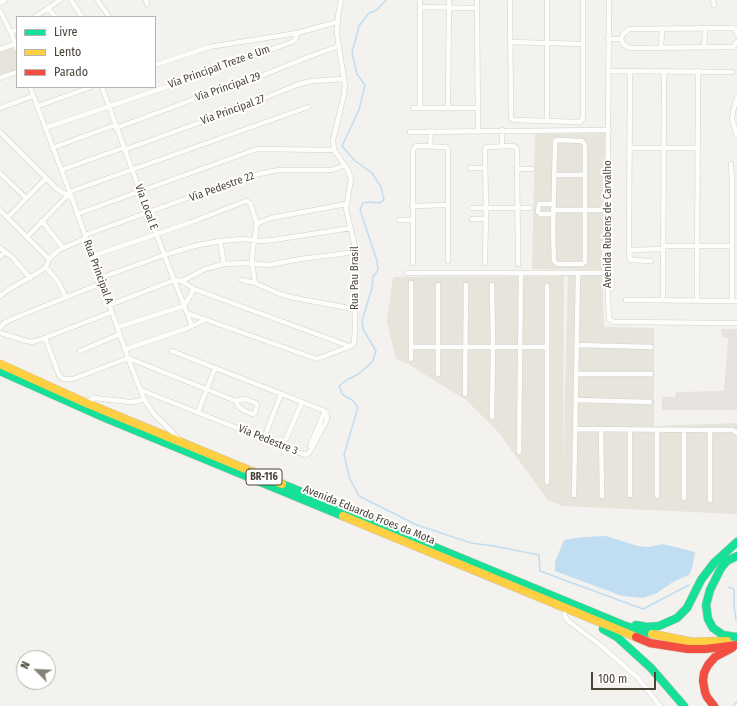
<!DOCTYPE html>
<html>
<head>
<meta charset="utf-8">
<style>
  body { margin:0 }
  #map { position:relative; width:737px; height:706px; overflow:hidden; background:#f4f2ee; font-family:"Fira Sans Condensed",sans-serif }
  canvas { display:block }
  .legend { position:absolute; left:16px; top:16px; width:140px; height:72px; box-sizing:border-box; background:#fff; border:1px solid #b7b4b0; margin:0; padding:5px 7px; list-style:none; font-size:12px; color:#4b4439 }
  .legend li { display:flex; align-items:center; gap:8px; height:20px }
  .legend b { width:20px; border:1px solid #b7b4b0 }
  .north { position:absolute; left:16px; top:650px; width:40px; height:40px; box-sizing:border-box; background:#fff; border:1px solid #b7b4b0; border-radius:50%; rotate:294deg; font-size:11px; font-weight:700; line-height:16px; text-align:center; color:#4b4439 }
  .north::after { content:''; display:block; margin:auto; width:14px; height:18px; background:#868178; clip-path:polygon(50% 0,100% 100%,50% 72%,0 100%) }
  .scale { position:absolute; left:591px; top:672px; width:65px; height:18px; box-sizing:border-box; border:2px solid #4b4439; border-top:0; padding-left:5px; font-size:12px; line-height:14px; white-space:nowrap; color:#4b4439; -webkit-text-stroke:3px #fff; paint-order:stroke }
</style>
</head>
<body>
<div id="map">
<canvas width="737" height="706"></canvas>
<ul class="legend">
<li><b style="height:5px;background:#16e098"></b>Livre</li>
<li><b style="height:5px;background:#ffcf43"></b>Lento</li>
<li><b style="height:5px;background:#f24e42"></b>Parado</li>
</ul>
<div class="north">N</div>
<div class="scale">100 m</div>
</div>
<script>
const context = document.querySelector('canvas').getContext('2d');
context.lineJoin = 'round';
function fill(path, color) { context.fillStyle = color; context.fill(path, 'evenodd'); }
const shape = rows => new Path2D(rows.map(r => 'M' + r).join(''));
function strokePath(path, color, width, dash) { context.strokeStyle = color; context.lineWidth = width; context.lineCap = dash ? 'butt' : 'round'; context.setLineDash(dash || []); context.stroke(path); }
function drawText(font, color, halo, rows, align = 'center') {
  context.font = font + ' "Fira Sans Condensed",sans-serif'; context.lineWidth = 4; context.setLineDash([]); context.textBaseline = 'middle'; context.strokeStyle = halo; context.fillStyle = color; for (const [text, x, y, turn = 0] of rows) {
    context.save(); context.translate(x, y); context.rotate((+turn || 0) * Math.PI / 180); context.textAlign = isNaN(turn) ? turn : align; if (halo) context.strokeText(text, 0, 0); context.fillText(text, 0, 0); context.restore();
  }
}
const residential = shape([
  [16,46,17,50,17,71,0,77,0,52],
  [605,133,602,270,532,269,535,134],
  [568,273,602,273,604,327,654,328,654,426,737,423,737,514,562,506,548,500,499,433,466,400,403,361,396,360,387,321,393,277,564,276,563,470]
]);
const parking = shape([
  [721,329,737,329,737,410,662,410,662,397,675,397,676,392,724,391,728,338,722,337]
]);
const water = shape([
  [606,536,638,546,649,547,663,544,695,552,692,568,689,575,684,577,673,582,657,593,643,598,622,596,555,571,555,562,564,540,584,537]
]);
const stream = shape([
  [386,0,377,10,369,13,359,26,352,53,357,74,365,85,359,110,342,146,355,161,372,173,381,187,384,200,379,203,370,202,363,203,360,210,377,261,378,270,373,277,372,288,362,321,363,329,376,351,373,360,368,366,357,375,348,379,339,386,343,395,352,400,358,407,344,455,350,479,359,496,417,525,471,543,494,546,539,555,540,571,643,609,689,585],
  [728,587,734,589,734,606,736,620],
  [734,705,737,702]
]);
const street = shape([
  [71,0,82,17],
  [97,0,108,15],
  [146,0,147,4],
  [420,0,420,108],
  [477,0,478,130],
  [510,0,511,118,514,120,580,122,582,120,583,116,583,0],
  [547,0,547,121],
  [609,0,607,273,609,319,614,322,737,323],
  [713,0,714,5],
  [0,3,5,0],
  [420,7,477,8],
  [48,8,55,17],
  [0,11,11,33,17,49],
  [35,17,60,0],
  [11,33,17,29],
  [608,39,621,39,624,45,630,48,733,47,737,42],
  [621,39,623,34,629,29,732,28,735,29,737,34],
  [510,42,583,44],
  [661,48,662,29],
  [704,48,705,29],
  [0,49,15,44],
  [155,65,209,47,297,33,337,22],
  [608,71,732,72],
  [0,78,17,72],
  [30,87,72,198,128,358,144,399,153,413,179,439],
  [102,87,148,213,192,326],
  [737,97,733,112,732,119,737,136],
  [38,106,91,87],
  [0,108,33,96],
  [413,108,477,108],
  [448,108,449,0],
  [45,128,166,87,292,42,295,40,297,33],
  [116,128,192,100,239,85,308,57,339,46],
  [502,130,502,146],
  [0,132,57,189,72,198],
  [410,132,609,130],
  [557,140,582,141,585,145,585,262,583,264,557,264,554,261,553,232,555,144,555,141,557,140],
  [430,146,431,131],
  [52,148,115,125],
  [630,148,698,148],
  [124,150,245,106,299,84,312,81,344,79],
  [731,164,732,182,732,301],
  [470,168,485,168],
  [518,169,532,169],
  [61,170,123,148],
  [0,173,26,198],
  [554,175,585,175],
  [69,192,308,107],
  [412,206,448,205],
  [472,208,530,208],
  [0,210,49,259],
  [553,210,608,210],
  [77,214,257,149,334,150],
  [553,214,540,214,538,212,539,204,553,204],
  [8,217,46,178],
  [472,219,486,219],
  [399,220,412,220],
  [42,221,63,248],
  [85,235,249,176,279,170,332,170,345,165],
  [27,237,67,196],
  [220,241,224,264],
  [663,246,732,246],
  [0,248,13,258,30,278],
  [629,250,630,71],
  [92,256,189,223,246,201,250,203,257,224],
  [0,257,5,252],
  [651,261,630,260,629,250,663,249],
  [413,263,413,150,416,146,446,147,448,150,448,261],
  [485,263,486,211,485,150,486,147,514,146,517,149,518,264],
  [46,267,59,283,66,298],
  [407,273,607,273],
  [100,278,164,255,198,245,220,241,243,239,261,241,273,240,351,228],
  [242,280,255,283,280,294,290,297,354,309],
  [182,281,205,269,224,264,246,263,269,265,300,259,341,254,356,251],
  [255,283,252,263,253,245,255,241,256,226,258,223,271,218,346,204],
  [411,283,411,347,547,347],
  [438,285,438,374],
  [492,285,493,347,492,417],
  [547,286,547,482],
  [0,296,8,290,39,272,46,267,49,259,59,250,86,238],
  [626,300,737,301],
  [663,300,664,71],
  [697,300,698,71],
  [110,305,174,280,182,281,194,289,349,346],
  [187,313,317,359,351,346,354,343,355,329,354,272,356,251,346,209,351,179,348,170,334,150,333,140,343,99,345,86,337,34,338,16,341,0],
  [118,327,184,306,194,289],
  [0,328,4,323,12,319,102,283],
  [0,333,23,340,32,342,39,340,112,312],
  [45,338,59,375,63,379,73,379,128,358,236,401,238,406,243,410,252,414,255,413,257,406,256,403,245,399,236,401],
  [577,345,651,347],
  [411,347,411,359],
  [126,349,185,329,205,320],
  [80,351,120,334],
  [576,374,651,374],
  [141,390,305,455,309,453,327,420,327,414,325,411,172,351],
  [465,394,466,285],
  [576,400,650,402],
  [86,403,94,398,130,402,139,401,144,399],
  [198,412,215,368],
  [576,429,710,430,733,430,737,433],
  [601,429,602,496],
  [657,430,657,496],
  [264,438,281,394],
  [283,446,302,402],
  [310,446,325,411],
  [519,452,521,274],
  [574,495,578,273],
  [630,495,630,430],
  [684,498,684,430],
  [710,500,710,430],
  [565,609,565,616,568,621,599,644,638,678,660,706]
]);
const fast = shape([
  [0,371,103,417,343,516],
  [282,484,623,625,652,634],
  [737,556,727,561,721,568,710,590,706,605,708,619,713,628,723,635,737,637],
  [636,625,647,627,659,626,677,618,687,608,701,580,714,563,737,542],
  [603,629,617,637,651,668,684,706]
]);
const slow = shape([
  [0,364,86,403,282,484],
  [343,516,636,637],
  [652,634,692,642,727,641]
]);
const jam = shape([
  [636,637,650,643,688,649,705,649,737,645],
  [714,706,707,697,705,692,703,681,704,673,708,665,715,657,732,648]
]);
const shields = [
  [264,477,36]
];
const shieldNames = [
  ["BR-116",264,477]
];
const streetNames = [
  ["Via Principal Treze e Um",219,67,-20],
  ["Via Principal 29",228,87,-19],
  ["Via Principal 27",233,110,-20],
  ["Via Pedestre 22",222,187,-20],
  ["Via Local E",146,207,70],
  ["Avenida Rubens de Carvalho",608,224,-90],
  ["Rua Principal A",98,272,70],
  ["Rua Pau Brasil",355,278,-90],
  ["Via Pedestre 3",268,440,22],
  ["Avenida Eduardo Froes da Mota",369,515,22]
];
fill(residential, '#e7e4dc');
fill(parking, '#e6e3df');
fill(water, '#c0ddf1');
strokePath(stream, '#c0ddf1', 1.5);
strokePath(street, '#d2d0cb', 5.5);
strokePath(fast, '#ccbfa9', 9);
strokePath(slow, '#ccbfa9', 9);
strokePath(jam, '#ccbfa9', 9);
strokePath(street, '#fdfdfc', 4.5);
strokePath(fast, '#16e098', 8);
strokePath(slow, '#ffcf43', 8);
strokePath(jam, '#f24e42', 8);
for (const [x, y, w] of shields) { const box = new Path2D(); box.roundRect(x - w / 2, y - 8, w, 16, 3); context.fillStyle = '#fff'; context.fill(box); strokePath(box, '#4b4439', 1); }
drawText('bold 10px', '#4b4439', null, shieldNames);
drawText('11px', '#4b4439', '#fff', streetNames);
</script>
</body>
</html>
